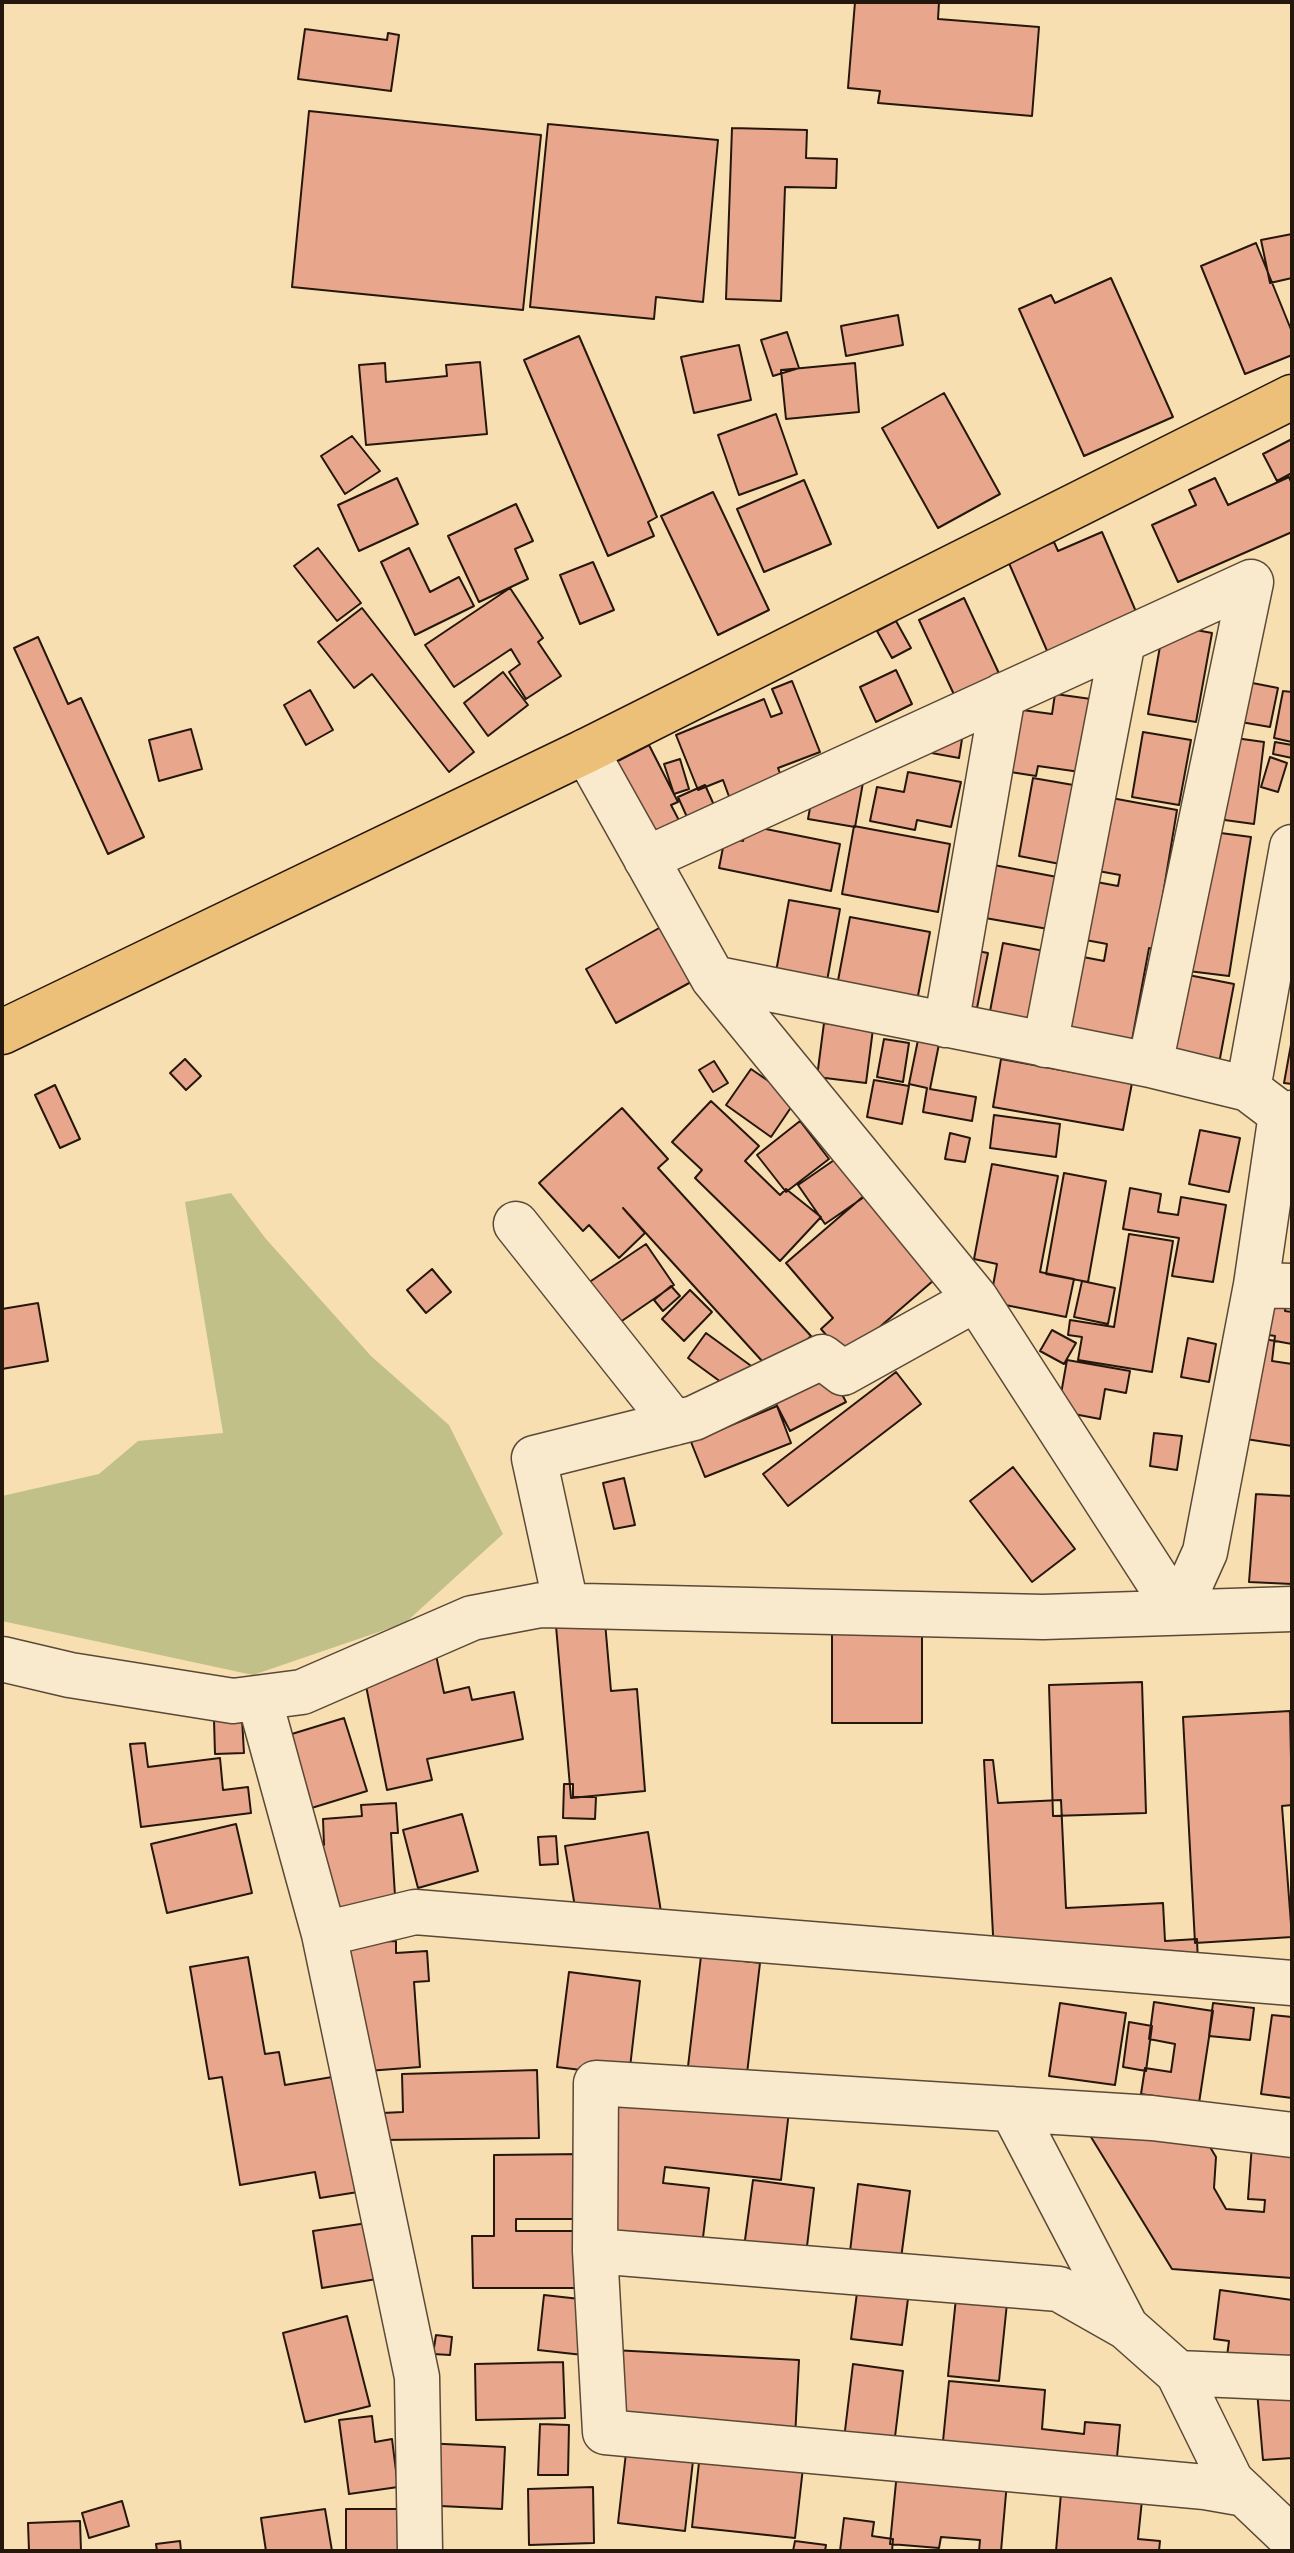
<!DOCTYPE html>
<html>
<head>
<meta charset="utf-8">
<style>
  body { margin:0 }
  #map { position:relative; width:1294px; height:2553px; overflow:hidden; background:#f7dfb2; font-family:"Old Standard TT",serif }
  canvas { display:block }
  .frame { position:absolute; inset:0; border:4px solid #26170c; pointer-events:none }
</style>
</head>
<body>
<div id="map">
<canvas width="1294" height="2553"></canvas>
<div class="frame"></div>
</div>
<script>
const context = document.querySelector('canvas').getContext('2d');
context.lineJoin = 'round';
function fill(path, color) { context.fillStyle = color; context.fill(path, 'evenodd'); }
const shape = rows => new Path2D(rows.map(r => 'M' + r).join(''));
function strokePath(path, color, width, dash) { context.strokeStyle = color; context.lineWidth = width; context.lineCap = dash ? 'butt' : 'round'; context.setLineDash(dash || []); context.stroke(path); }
const green = shape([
  [231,1193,266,1239,371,1356,449,1425,503,1534,405,1623,253,1675,2,1621,2,1496,99,1474,138,1441,223,1433,185,1202]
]);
const building = shape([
  [855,2,939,2,938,19,1039,27,1032,116,878,103,880,91,848,88,855,2],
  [305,29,387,40,388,33,399,35,391,91,298,79,305,29],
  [309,111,541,135,523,310,292,287,309,111],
  [548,124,718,140,703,302,656,297,654,319,530,307,548,124],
  [732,128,807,130,806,158,837,159,836,188,785,187,781,301,726,299,732,128],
  [1292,234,1292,278,1270,283,1261,240,1292,234],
  [1256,243,1292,332,1292,355,1245,374,1201,266,1256,243],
  [1111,278,1173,417,1084,456,1019,309,1051,295,1055,303,1111,278],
  [898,315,903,345,846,356,841,326,898,315],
  [787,332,799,368,773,376,761,340,787,332],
  [579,336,657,517,648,522,654,536,608,556,524,360,579,336],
  [739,345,751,400,694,413,681,357,739,345],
  [480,362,487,434,366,445,359,365,385,363,386,382,447,376,446,365,480,362],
  [855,363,859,412,786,419,781,370,855,363],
  [944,393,1000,494,938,528,882,428,944,393],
  [776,414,797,474,739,495,718,435,776,414],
  [352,436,380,471,345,494,321,456,352,436],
  [1292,439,1292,473,1277,481,1263,454,1292,439],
  [1289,477,1292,484,1292,532,1178,582,1152,525,1196,505,1189,490,1215,478,1228,505,1289,477],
  [397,478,418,524,359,551,338,505,397,478],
  [804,480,831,544,764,572,737,509,804,480],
  [713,492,769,610,718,635,661,516,713,492],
  [516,504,533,541,515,549,528,579,479,602,448,536,516,504],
  [1102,532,1137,614,1048,653,1008,561,1054,542,1058,551,1102,532],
  [318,548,361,603,337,621,294,566,318,548],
  [409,548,430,592,459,577,474,606,415,635,381,562,409,548],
  [593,562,614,610,580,624,560,575,593,562],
  [510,588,543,638,538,642,561,676,526,699,509,672,520,664,511,649,454,687,425,645,510,588],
  [964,598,1003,682,958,703,919,620,964,598],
  [362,608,474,752,449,772,372,674,354,688,318,642,362,608],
  [896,621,911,648,892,658,877,631,896,621],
  [1164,624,1212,633,1196,722,1148,714,1164,624],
  [38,637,68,704,81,698,144,837,108,854,14,648,38,637],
  [896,670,912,704,876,722,860,687,896,670],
  [503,672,528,705,488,736,464,703,503,672],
  [1237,680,1278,688,1270,727,1229,720,1237,680],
  [792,681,820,752,778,768,783,781,731,802,723,780,698,790,676,735,764,699,771,717,782,713,772,689,792,681],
  [310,690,333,730,306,745,284,705,310,690],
  [1283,691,1292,692,1292,742,1274,738,1283,691],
  [1055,694,1091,699,1080,772,1038,766,1036,776,991,769,1000,707,1052,714,1055,694],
  [191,729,202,769,159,781,149,740,191,729],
  [1143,732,1191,740,1179,805,1132,797,1143,732],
  [930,734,962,739,959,758,926,752,930,734],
  [1221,736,1264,742,1254,824,1210,818,1221,736],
  [1275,742,1292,745,1292,758,1273,754,1275,742],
  [649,745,678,802,671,805,683,828,650,845,610,765,649,745],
  [1270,757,1287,763,1278,792,1261,787,1270,757],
  [680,759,689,789,674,794,664,764,680,759],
  [908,772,961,782,951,827,917,820,915,830,870,821,877,787,904,792,908,772],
  [864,777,855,827,808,819,814,786,864,777],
  [1033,778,1079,786,1065,865,1019,856,1033,778],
  [705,785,718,814,691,826,678,797,705,785],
  [1084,793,1177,810,1154,949,1149,948,1130,1051,1042,1035,1057,952,1104,961,1107,944,1064,936,1075,878,1118,886,1120,875,1071,866,1084,793],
  [746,825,840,844,831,891,719,868,725,837,743,841,746,825],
  [854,826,950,844,938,912,842,894,854,826],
  [1198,830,1251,837,1229,976,1180,970,1198,830],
  [978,862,1057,877,1048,929,968,915,978,862],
  [789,900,840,909,825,992,774,983,789,900],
  [850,917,930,932,917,1001,837,986,850,917],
  [661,927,691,982,616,1023,586,969,661,927],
  [1003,943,1044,951,1029,1034,987,1027,1003,943],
  [972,950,988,953,976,1013,951,1008,972,950],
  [1168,971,1234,984,1217,1074,1151,1062,1168,971],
  [824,1023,873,1029,866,1083,817,1077,824,1023],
  [884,1039,909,1043,903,1082,877,1077,884,1039],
  [1292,1039,1292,1084,1284,1083,1292,1039],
  [918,1040,939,1044,930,1089,976,1097,972,1121,923,1112,927,1088,909,1084,918,1040],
  [185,1059,201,1076,186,1090,170,1073,185,1059],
  [1001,1059,1132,1083,1123,1130,993,1107,1001,1059],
  [714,1061,728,1083,713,1092,699,1070,714,1061],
  [751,1069,796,1100,771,1137,726,1105,751,1069],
  [874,1080,909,1086,902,1124,867,1117,874,1080],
  [55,1085,80,1139,60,1148,35,1095,55,1085],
  [711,1101,759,1146,745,1161,780,1195,786,1189,821,1217,780,1261,695,1178,702,1170,672,1142,711,1101],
  [622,1108,668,1159,658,1168,811,1336,772,1372,623,1208,645,1233,619,1258,589,1225,583,1231,539,1183,622,1108],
  [994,1115,1060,1124,1056,1157,990,1148,994,1115],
  [800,1121,829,1159,786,1192,757,1155,800,1121],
  [1200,1130,1240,1138,1229,1192,1189,1184,1200,1130],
  [950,1133,970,1138,965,1162,945,1159,950,1133],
  [853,1147,880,1186,825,1224,798,1185,853,1147],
  [992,1164,1058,1176,1040,1272,1074,1279,1066,1317,990,1302,997,1264,974,1259,992,1164],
  [1064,1173,1106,1181,1088,1282,1046,1274,1064,1173],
  [873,1188,934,1280,845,1357,821,1329,833,1318,786,1263,873,1188],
  [1130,1188,1161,1194,1158,1212,1178,1215,1181,1197,1226,1205,1213,1282,1172,1276,1179,1238,1123,1229,1130,1188],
  [1129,1234,1173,1241,1152,1372,1078,1360,1082,1337,1068,1335,1070,1320,1114,1327,1129,1234],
  [646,1244,674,1285,616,1325,588,1283,646,1244],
  [432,1269,451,1292,426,1313,407,1290,432,1269],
  [1082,1281,1115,1288,1108,1324,1074,1317,1082,1281],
  [671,1286,680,1296,663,1311,654,1300,671,1286],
  [690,1290,712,1312,684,1341,662,1319,690,1290],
  [1261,1292,1287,1296,1285,1311,1292,1312,1292,1344,1253,1337,1261,1292],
  [38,1303,48,1361,2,1369,2,1309,38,1303],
  [1052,1330,1076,1343,1064,1364,1040,1351,1052,1330],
  [706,1333,754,1368,736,1393,688,1358,706,1333],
  [1256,1333,1275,1336,1272,1361,1292,1364,1292,1446,1239,1438,1256,1333],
  [1188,1338,1216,1344,1209,1382,1181,1377,1188,1338],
  [1067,1360,1130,1371,1126,1393,1105,1389,1100,1419,1058,1411,1067,1360],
  [829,1369,846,1402,790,1431,773,1398,829,1369],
  [896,1372,921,1404,788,1506,763,1474,896,1372],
  [777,1406,791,1443,705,1477,691,1442,777,1406],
  [1154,1433,1182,1436,1177,1470,1150,1466,1154,1433],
  [1013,1467,1075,1549,1032,1582,970,1501,1013,1467],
  [624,1478,635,1525,614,1529,603,1483,624,1478],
  [1256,1494,1292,1496,1292,1584,1249,1582,1256,1494],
  [605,1622,611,1691,637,1689,645,1791,571,1798,556,1626,605,1622],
  [832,1629,922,1629,922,1723,832,1723,832,1629],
  [436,1655,444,1693,469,1687,472,1700,514,1692,523,1739,427,1759,432,1780,387,1790,363,1671,436,1655],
  [1142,1682,1146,1813,1053,1816,1049,1685,1142,1682],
  [1290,1711,1292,1805,1282,1806,1292,1937,1195,1943,1183,1717,1290,1711],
  [344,1718,367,1791,305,1810,282,1737,344,1718],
  [242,1719,244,1753,215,1754,214,1720,242,1719],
  [145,1743,148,1767,220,1758,223,1790,248,1787,251,1813,141,1827,130,1744,145,1743],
  [984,1760,993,1760,998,1803,1061,1800,1066,1908,1163,1903,1165,1941,1197,1939,1198,1965,994,1954,984,1760],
  [564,1784,573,1784,573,1797,596,1797,595,1819,563,1818,564,1784],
  [396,1803,398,1833,391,1833,396,1911,323,1916,318,1845,324,1845,323,1819,362,1816,361,1805,396,1803],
  [462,1814,478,1871,418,1888,403,1830,462,1814],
  [236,1824,252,1893,167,1913,151,1844,236,1824],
  [648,1832,663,1924,580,1938,565,1846,648,1832],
  [556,1836,558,1864,540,1865,538,1837,556,1836],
  [396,1941,396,1953,427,1951,429,1981,414,1982,420,2067,354,2072,330,1943,396,1941],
  [701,1956,760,1963,746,2082,687,2075,701,1956],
  [248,1957,265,2054,279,2052,285,2085,338,2076,358,2192,320,2198,315,2172,240,2185,222,2077,209,2079,190,1967,248,1957],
  [569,1972,640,1981,629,2076,557,2067,569,1972],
  [1154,2002,1213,2011,1199,2103,1141,2094,1145,2068,1171,2072,1175,2044,1149,2039,1154,2002],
  [1060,2003,1126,2013,1115,2085,1049,2076,1060,2003],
  [1213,2003,1254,2008,1250,2040,1209,2036,1213,2003],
  [1272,2015,1292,2017,1292,2098,1261,2094,1272,2015],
  [1129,2022,1152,2026,1146,2071,1123,2067,1129,2022],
  [537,2070,539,2138,383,2140,382,2113,403,2112,402,2074,537,2070],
  [602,2098,789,2111,781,2180,665,2167,663,2183,709,2188,701,2254,603,2243,602,2098],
  [1097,2134,1207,2142,1216,2157,1214,2188,1226,2209,1264,2212,1265,2200,1248,2199,1252,2144,1292,2147,1292,2278,1172,2269,1091,2137,1097,2134],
  [583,2154,583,2219,516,2219,516,2231,582,2231,582,2288,473,2288,472,2236,494,2236,494,2155,583,2154],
  [753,2180,814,2188,805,2263,743,2255,753,2180],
  [858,2184,910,2191,900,2266,849,2260,858,2184],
  [381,2221,389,2277,322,2288,313,2231,381,2221],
  [858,2285,909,2291,902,2345,851,2339,858,2285],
  [1220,2290,1292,2300,1292,2373,1226,2364,1229,2341,1214,2339,1220,2290],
  [544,2295,589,2300,583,2355,538,2350,544,2295],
  [956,2298,1007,2303,999,2381,948,2376,956,2298],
  [347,2316,370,2406,305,2422,283,2333,347,2316],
  [436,2335,452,2337,450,2355,433,2354,436,2335],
  [613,2350,799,2360,795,2438,609,2430,613,2350],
  [563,2362,565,2418,476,2420,475,2364,563,2362],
  [853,2364,903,2371,894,2445,844,2439,853,2364],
  [949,2381,1045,2390,1042,2429,1084,2434,1085,2422,1120,2425,1116,2468,942,2451,949,2381],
  [1292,2388,1292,2458,1263,2460,1257,2391,1292,2388],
  [372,2416,375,2442,392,2439,398,2487,349,2494,339,2420,372,2416],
  [540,2424,569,2425,568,2475,538,2475,540,2424],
  [424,2443,505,2447,502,2509,420,2505,424,2443],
  [627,2444,694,2452,685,2531,618,2523,627,2444],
  [700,2453,804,2459,795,2538,692,2527,700,2453],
  [897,2472,1007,2482,1001,2551,979,2551,980,2540,941,2537,939,2548,890,2544,897,2472],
  [593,2487,594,2543,529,2545,528,2489,593,2487],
  [1061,2493,1142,2500,1138,2539,1160,2541,1159,2551,1056,2551,1061,2493],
  [122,2501,129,2526,89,2538,82,2513,122,2501],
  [325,2509,332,2551,266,2551,261,2518,325,2509],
  [346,2509,402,2509,402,2551,346,2551,346,2509],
  [844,2518,874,2522,872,2536,893,2539,892,2551,840,2551,844,2518],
  [80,2521,81,2551,29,2551,28,2523,80,2521],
  [180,2541,181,2551,157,2551,156,2544,180,2541],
  [795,2541,826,2545,825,2551,793,2551,795,2541]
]);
const minor = shape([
  [586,751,713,978,976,1299,1178,1612,1205,1552,1256,1285,1281,1114,1292,1113],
  [646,859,1251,582],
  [713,978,1150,1065,1248,1089,1281,1114],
  [946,1025,1003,695],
  [1045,1045,1123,641],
  [1150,1065,1251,582],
  [1248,1089,1292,847],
  [516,1224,674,1423],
  [1256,1285,1292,1286],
  [566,1605,534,1458,694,1418,822,1357,843,1373,976,1299],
  [2,1659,70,1675,233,1701,302,1692,472,1618,541,1605,1043,1617,1292,1609],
  [259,1698,324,1934,417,2377,420,2551],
  [324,1934,415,1912,1292,1983],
  [1012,2109,1126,2327],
  [595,2251,1059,2289,1126,2327,1178,2373,1231,2481,1292,2539],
  [1178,2373,1292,2378],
  [1245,2494,1205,2487,605,2432,595,2251,596,2083,1152,2118,1292,2135]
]);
const major = shape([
  [2,1032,586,751,1292,397]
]);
fill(green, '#c1c089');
fill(building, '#e8a78d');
strokePath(building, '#26170c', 2);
strokePath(minor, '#5a4936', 47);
strokePath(major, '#26170c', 47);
strokePath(minor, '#faeacd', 44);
strokePath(major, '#ecc079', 44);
</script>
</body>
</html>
